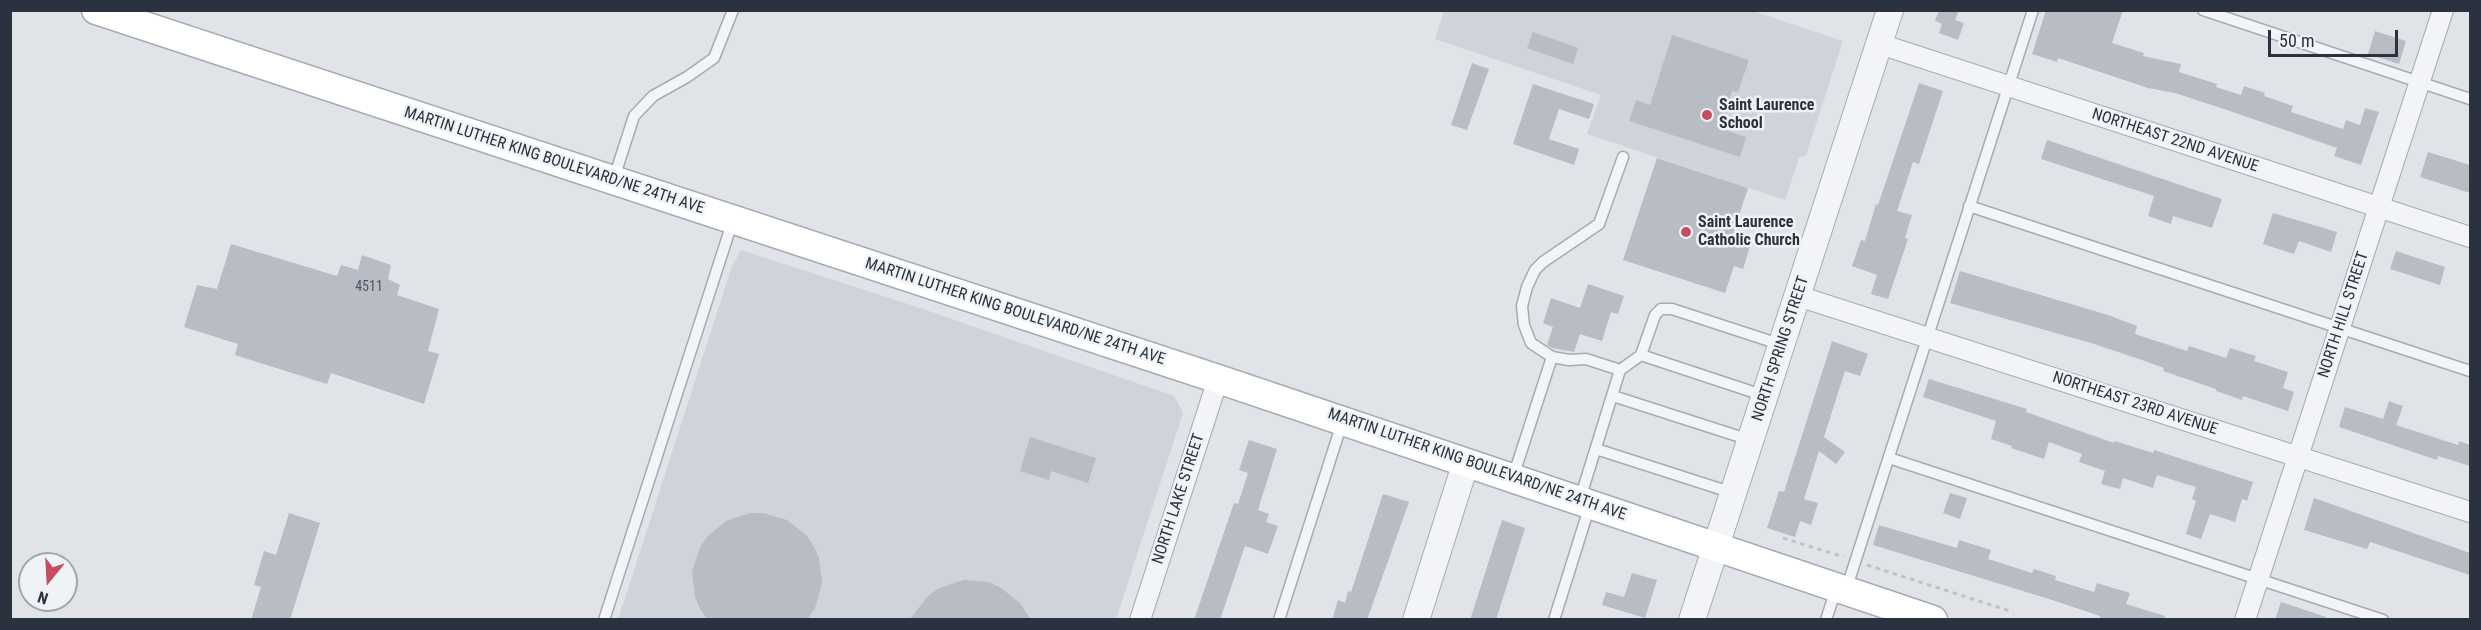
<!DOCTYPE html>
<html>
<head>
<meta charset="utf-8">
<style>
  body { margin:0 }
  #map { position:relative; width:2481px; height:630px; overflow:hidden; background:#e0e4e8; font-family:"Roboto Condensed",sans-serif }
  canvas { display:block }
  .frame { position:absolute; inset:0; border:12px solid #2a323f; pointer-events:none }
  .north { position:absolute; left:18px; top:552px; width:60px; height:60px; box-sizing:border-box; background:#f0f3f6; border:2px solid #a1a6ad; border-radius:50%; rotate:198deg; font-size:16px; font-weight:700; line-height:24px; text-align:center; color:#2a323f }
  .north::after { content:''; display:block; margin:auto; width:21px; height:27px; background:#c64c5f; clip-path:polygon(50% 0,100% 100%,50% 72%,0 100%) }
  .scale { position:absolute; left:2268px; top:30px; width:130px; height:27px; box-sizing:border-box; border:3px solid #2a323f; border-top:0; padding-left:8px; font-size:18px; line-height:21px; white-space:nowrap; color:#2a323f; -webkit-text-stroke:4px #f0f3f6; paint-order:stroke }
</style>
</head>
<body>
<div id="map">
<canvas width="2481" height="630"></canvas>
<div class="frame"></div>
<div class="north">N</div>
<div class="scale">50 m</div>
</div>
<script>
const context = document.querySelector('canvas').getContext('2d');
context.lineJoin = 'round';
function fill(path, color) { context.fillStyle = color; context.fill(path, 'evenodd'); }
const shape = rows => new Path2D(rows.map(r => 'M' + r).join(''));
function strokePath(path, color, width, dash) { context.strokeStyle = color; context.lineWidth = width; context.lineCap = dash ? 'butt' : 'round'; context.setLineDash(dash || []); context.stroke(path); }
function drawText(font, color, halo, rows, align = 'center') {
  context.font = font + ' "Roboto Condensed",sans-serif'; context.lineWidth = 5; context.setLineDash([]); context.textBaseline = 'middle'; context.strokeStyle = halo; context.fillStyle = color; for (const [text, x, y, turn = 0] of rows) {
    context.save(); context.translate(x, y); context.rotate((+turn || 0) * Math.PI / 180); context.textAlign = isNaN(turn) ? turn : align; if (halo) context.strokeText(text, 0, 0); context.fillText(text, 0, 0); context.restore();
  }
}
const built = shape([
  [1750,10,1843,41,1806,155,1799,158,1785,200,1587,134,1601,95,1435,39,1444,11],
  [741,250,917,307,1174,396,1183,413,1116,619,618,620,732,266]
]);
const building = shape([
  [1939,10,1959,10,1955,20,1964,23,1958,40,1939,33,1942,24,1935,21],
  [2046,10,2123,10,2112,43,2144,53,2143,56,2181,64,2179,72,2217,84,2216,87,2241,95,2244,86,2265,93,2264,96,2293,106,2291,112,2343,129,2346,120,2360,125,2365,108,2379,112,2361,165,2334,156,2337,148,2224,109,2175,93,2148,88,2058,58,2057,62,2032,54],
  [2375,31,2406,41,2399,64,2368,54],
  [1533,32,1578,48,1573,64,1527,48],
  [1672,35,1749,60,1738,92,1732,91,1720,128,1746,137,1740,157,1629,121,1636,100,1650,105],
  [1472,63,1489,69,1467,130,1451,125],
  [1919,83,1943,91,1919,164,1913,162,1897,211,1912,215,1905,238,1908,239,1888,299,1871,294,1877,275,1852,266,1861,240,1865,241,1876,204,1878,205],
  [1533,84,1594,104,1589,119,1559,109,1549,139,1579,149,1574,165,1513,144],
  [2047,140,2222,199,2212,228,2173,216,2171,224,2148,216,2154,196,2041,159],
  [2428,152,2470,165,2470,193,2420,177],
  [1657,158,1748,188,1732,237,1751,243,1743,269,1734,266,1725,293,1623,260],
  [2273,213,2337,232,2331,252,2299,241,2294,254,2263,244],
  [231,244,337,276,341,265,358,270,362,255,391,265,388,279,400,285,397,295,439,309,428,351,439,354,424,404,331,373,327,384,235,355,238,344,184,327,197,285,217,289],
  [2396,251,2445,267,2440,285,2390,269],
  [1960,271,2108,315,2137,326,2135,334,2187,351,2189,346,2226,358,2230,348,2256,356,2254,361,2288,372,2283,388,2294,392,2288,411,2243,396,2242,400,2216,391,2216,389,2163,371,2164,368,2142,360,2091,343,1950,303],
  [1588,284,1624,296,1618,314,1611,312,1602,341,1580,334,1574,352,1552,348,1547,345,1553,327,1543,323,1551,298,1580,308],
  [1832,341,1868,354,1860,376,1845,371,1824,437,1845,452,1836,464,1819,451,1804,499,1818,503,1811,525,1800,521,1795,537,1767,528,1779,491,1784,492],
  [1929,379,2027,409,2026,412,2114,443,2115,441,2153,453,2154,450,2253,482,2247,501,2242,499,2235,522,2210,514,2201,539,2186,534,2196,501,2192,499,2196,487,2157,475,2153,488,2123,478,2120,489,2101,484,2105,471,2079,462,2082,454,2049,442,2044,459,2011,448,2012,446,1991,439,1996,421,1923,397],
  [2389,401,2403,406,2396,425,2458,445,2459,441,2470,445,2470,466,2438,456,2437,460,2339,427,2345,407,2383,419],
  [1030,437,1096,458,1088,483,1051,471,1049,480,1020,471],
  [1249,440,1277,449,1258,510,1269,514,1266,522,1278,526,1268,554,1245,546,1220,620,1194,620,1234,503,1238,504,1248,473,1239,470],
  [1950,493,1967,498,1960,519,1943,513],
  [1383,494,1409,502,1367,620,1332,620,1338,600,1345,603,1348,591,1351,592],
  [2314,498,2470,553,2470,575,2370,542,2367,549,2304,530],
  [289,513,320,523,290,620,251,620,261,587,254,585,264,551,276,555],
  [750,513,763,513,787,520,807,536,814,547,819,558,822,583,815,608,807,620,708,620,700,609,695,597,692,572,700,547,707,537,726,521],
  [1502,520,1525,528,1496,620,1470,620],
  [1879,525,1957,548,1959,540,1991,550,1988,559,2032,573,2034,569,2056,576,2055,580,2094,592,2097,583,2130,593,2126,604,2165,616,2164,620,2099,620,2100,616,2049,599,1873,545],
  [1632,573,1657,580,1645,618,1602,605,1606,592,1624,597],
  [964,580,989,582,1001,588,1020,603,1031,620,909,620,929,595,939,588],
  [2281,602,2326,617,2326,620,2275,620]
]);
const path = shape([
  [1783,538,1844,557],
  [1867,565,2013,612]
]);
const service = shape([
  [2203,10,2470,99],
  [614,178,634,116,653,96,687,77,714,58,733,10],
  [1969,206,2470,371],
  [1552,357,1531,343,1524,325,1522,306,1527,287,1535,270,1543,262,1599,224,1623,157],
  [1620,370,1641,355],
  [1613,396,1750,440],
  [1765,396,1641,355,1655,315,1661,309,1672,309,1782,345],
  [1596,449,1733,493],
  [1889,458,2383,620],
  [1513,477,1552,357,1569,360,1586,359,1620,370,1580,499],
  [1846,590,2033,10],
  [604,620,733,220],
  [1279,620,1342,423],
  [1554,620,1590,505],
  [1826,620,1836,589]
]);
const minor = shape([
  [1880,44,2470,237],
  [1798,296,2470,512],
  [1140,620,1218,379],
  [2245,620,2443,10]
]);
const tertiary = shape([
  [1416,620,1466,462],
  [1692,620,1890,10]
]);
const secondary = shape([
  [96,10,1218,379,1933,620]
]);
const markers = [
  [1707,115,6,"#c64c5f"],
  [1686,232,6,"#c64c5f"]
];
const numberNames = [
  ["4511",369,287]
];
const poiNames = [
  ["Saint Laurence",1719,106],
  ["School",1719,124],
  ["Saint Laurence",1698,223],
  ["Catholic Church",1698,241]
];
const streetNames = [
  ["NORTHEAST 22ND AVENUE",2175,141,18],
  ["MARTIN LUTHER KING BOULEVARD/NE 24TH AVE",554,161,18],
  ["MARTIN LUTHER KING BOULEVARD/NE 24TH AVE",1015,312,18],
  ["NORTH HILL STREET",2344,315,-72],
  ["NORTH SPRING STREET",1781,349,-72],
  ["NORTHEAST 23RD AVENUE",2135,404,18],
  ["MARTIN LUTHER KING BOULEVARD/NE 24TH AVE",1477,465,19],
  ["NORTH LAKE STREET",1179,499,-72]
];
fill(built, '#cfd3da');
fill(building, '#b8bdc5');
strokePath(service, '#a6abb2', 13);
strokePath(minor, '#a6abb2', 22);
strokePath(tertiary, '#a6abb2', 28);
strokePath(secondary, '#a6abb2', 31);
strokePath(path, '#bfc2c7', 3, [4.5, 4.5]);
strokePath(service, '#f3f4f7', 10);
strokePath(minor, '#f3f4f7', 20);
strokePath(tertiary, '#f3f4f7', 26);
strokePath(secondary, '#fff', 28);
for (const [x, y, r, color] of markers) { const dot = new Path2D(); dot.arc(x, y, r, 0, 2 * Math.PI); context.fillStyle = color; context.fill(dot); strokePath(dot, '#f0f3f6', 2); }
drawText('14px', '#4e5560', null, numberNames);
drawText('bold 16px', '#2a323f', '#f0f3f6', poiNames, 'left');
drawText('16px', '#2a323f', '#f0f3f6', streetNames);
</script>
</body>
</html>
